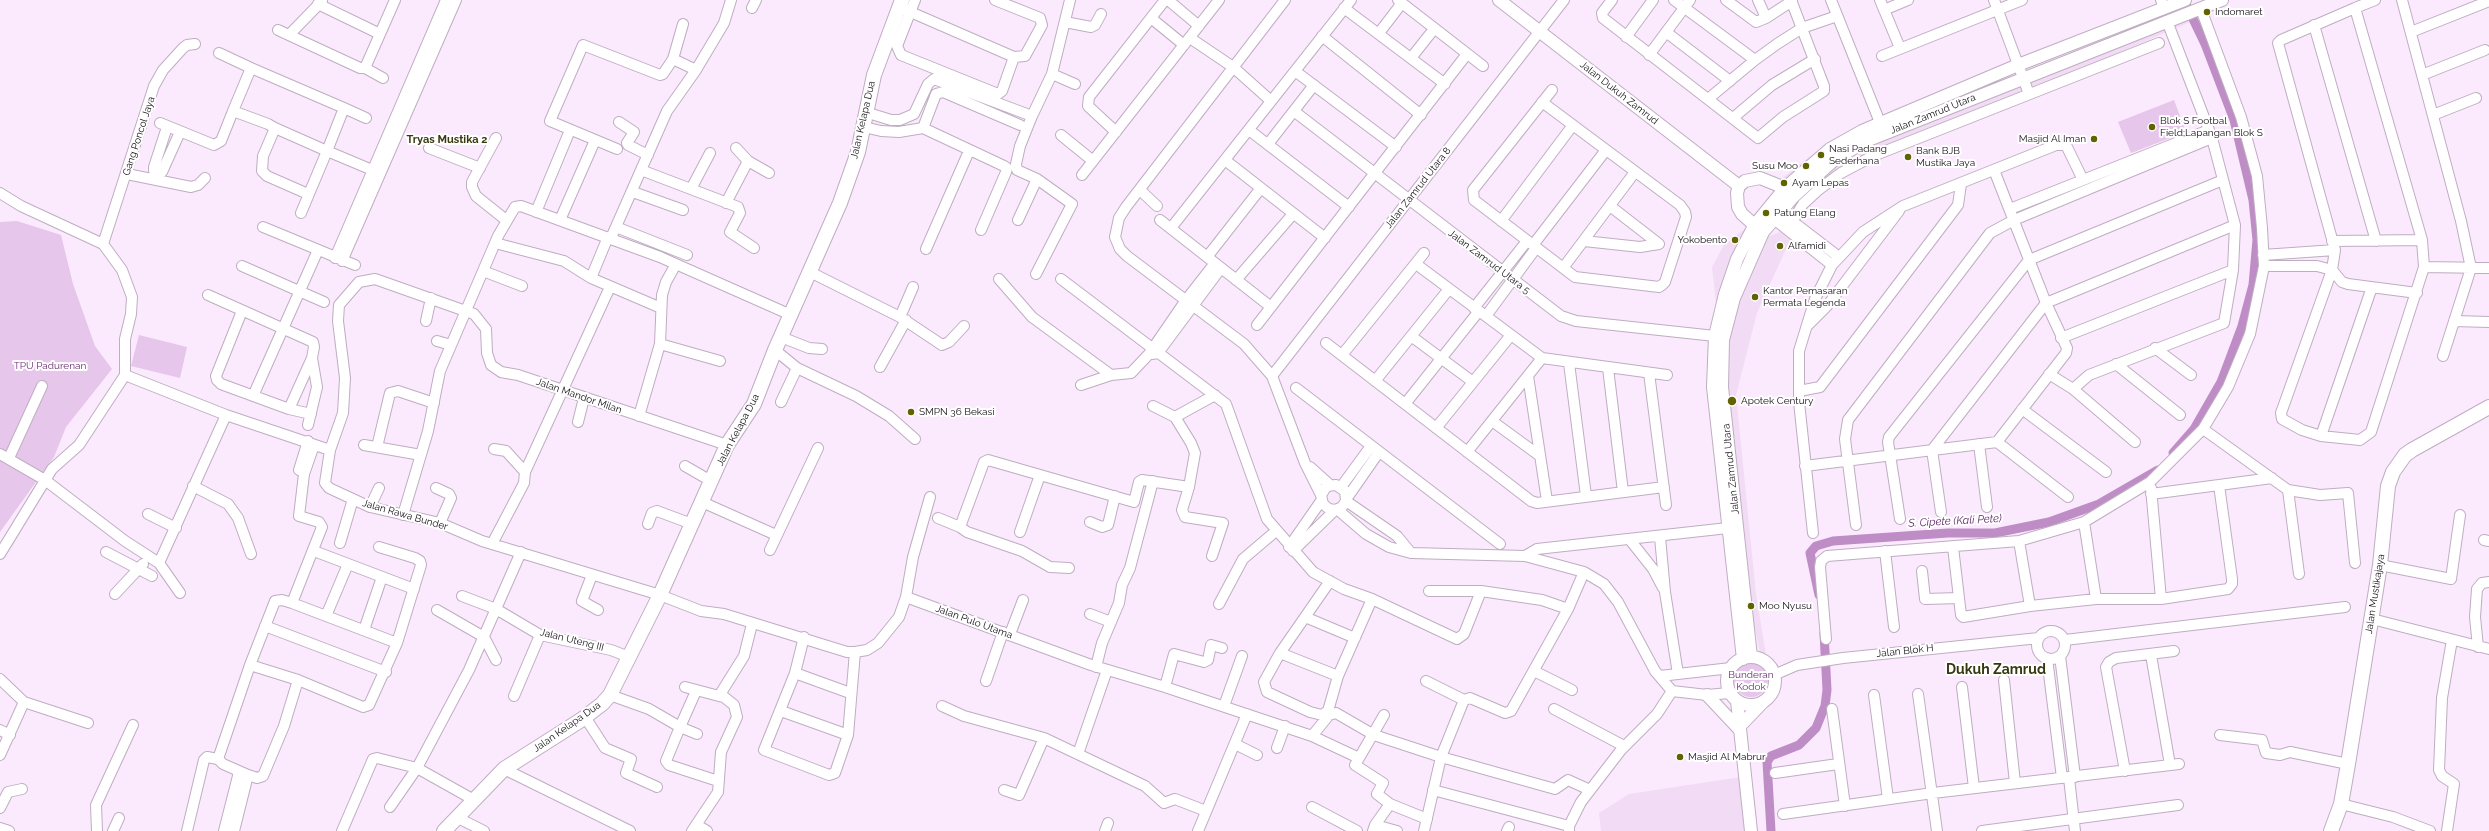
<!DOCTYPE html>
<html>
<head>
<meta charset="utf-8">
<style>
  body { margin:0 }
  canvas { display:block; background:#fbe9fe }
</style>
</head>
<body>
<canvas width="2489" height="831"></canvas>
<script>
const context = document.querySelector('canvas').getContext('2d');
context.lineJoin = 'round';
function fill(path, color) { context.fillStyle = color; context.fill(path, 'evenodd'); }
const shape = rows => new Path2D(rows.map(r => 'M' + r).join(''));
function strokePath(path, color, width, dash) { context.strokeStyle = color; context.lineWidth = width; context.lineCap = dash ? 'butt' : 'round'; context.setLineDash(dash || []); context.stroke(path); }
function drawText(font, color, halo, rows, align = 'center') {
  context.font = font + ' Raleway,sans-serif'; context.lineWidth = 4; context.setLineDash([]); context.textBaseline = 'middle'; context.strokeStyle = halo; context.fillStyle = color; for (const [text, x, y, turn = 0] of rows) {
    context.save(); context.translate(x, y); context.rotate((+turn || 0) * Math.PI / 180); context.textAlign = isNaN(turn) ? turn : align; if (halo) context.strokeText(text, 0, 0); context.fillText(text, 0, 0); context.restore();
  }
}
const built = shape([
  [2191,12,2195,20,1875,157,1825,189,1805,207,1757,313,1736,395,1756,594,1769,673,1755,665,1746,664,1761,659,1719,442,1723,340,1759,235,1769,236,1778,233,1786,226,1790,217,1791,202,1843,162,1888,138],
  [1830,141,1837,149,1782,191,1772,186],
  [1746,228,1748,230,1717,311,1712,267,1724,245],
  [1741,777,1750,831,1601,831,1599,813,1629,794]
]);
const green = shape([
  [2174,100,2186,132,2131,153,2118,122],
  [17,221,61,235,73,284,95,346,112,369,66,427,54,457,0,532,0,222],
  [139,335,187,347,180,378,131,366],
  '1734 680a17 17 0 1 1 34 0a17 17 0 1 1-34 0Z'
]);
const canal = shape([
  [2173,453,2194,429,2221,382,2242,326,2253,285,2257,240,2253,200,2234,120,2205,44,2184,0],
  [1819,595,1810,553,1816,546,1833,541,1948,533,1995,533,2049,522,2099,504,2158,470],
  [1771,831,1767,762,1771,756,1799,745,1816,728,1825,706,1827,690,1824,633]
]);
const minor = shape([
  [915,0,897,46,901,55,998,94,1002,91,1014,57],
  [1168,0,1199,26],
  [1285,0,1126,207,1119,218,1115,237,1120,249,1127,256,1244,344,1272,376,1305,463,1321,495,1323,504,1329,509,1335,510,1342,507,1346,501,1345,491,1336,485,1327,486,1321,495],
  [1398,0,1483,66],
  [1612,0,1602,13,1603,18,1758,138,1783,117,1824,91,1824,86,1791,0],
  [1674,0,1755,60],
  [1726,0,1756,22,1766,18,1792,1],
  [1758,0,1766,18],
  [1831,0,1883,130],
  [1880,0,1900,48],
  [1994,0,2029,94],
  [2161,0,2164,8],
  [2402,0,2461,221,2471,268,2443,356],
  [318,4,380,34],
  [899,7,1014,57,1025,56,1042,25,1040,18,995,0],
  [752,8,756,0],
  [1344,8,1445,84],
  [2355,8,2422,240,2424,267,2371,432,2360,440,2321,436,2302,430,2282,419,2281,413,2332,270,2335,250,2278,43,2281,40,2355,8],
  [2355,8,2375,0],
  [1884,10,1908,0],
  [1151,18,1184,45],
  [1065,22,1091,27,1095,25,1101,14],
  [683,24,673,59,696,70],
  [2314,25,2376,241],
  [278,30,360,68,365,68,395,0],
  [1666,32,1730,81],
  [2411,32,2489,1],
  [1379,33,1402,3],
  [289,35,322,1],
  [1322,36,1421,115],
  [1626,37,1653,0],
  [1190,38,1233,67,1271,101],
  [219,53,251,68],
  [1649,55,1690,0],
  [1882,56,2022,0],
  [1411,58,1434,29],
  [365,68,383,78],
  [1295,71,1396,147],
  [1052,74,1075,84],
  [2422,75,2485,50],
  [1708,99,1755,60,1777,44,1802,28,1837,16],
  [1542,102,1680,205,1685,212,1686,217,1665,282,1662,285,1659,287,1575,277,1474,200,1473,190,1552,90],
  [233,111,251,68,344,108],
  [865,112,891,120,900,120,914,114,928,84,934,79,1032,116],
  [1295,112,1561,316,1576,321,1715,336],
  [2433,115,2476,98],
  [1733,118,1772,85,1815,59],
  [619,122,634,132,627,143,628,145,648,155],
  [160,123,214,145,221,141,233,111,268,124,275,128,263,156,262,171,267,176,308,194],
  [167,127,154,167,154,171,158,173,162,172,180,132],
  [864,127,881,131,899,132,923,128,1004,166,1007,168,1006,172,981,230],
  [275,128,327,151,344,108,366,118],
  [923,128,936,94,943,92,1020,125],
  [1249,130,1349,207],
  [1116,132,1088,106,1089,97,1165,0],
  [1061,135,1093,161],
  [496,138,472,182,472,187,476,196,506,220],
  [1268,144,1314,85],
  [429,148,480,168],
  [617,149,550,121,583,45,660,75,663,74,673,59],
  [1225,160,1325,238],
  [748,161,769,173],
  [641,170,738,207,740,213,730,232,754,248],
  [1994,170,2046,303,2067,348,2066,353,1997,442],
  [127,174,191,187,198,185,205,178],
  [1082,175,1219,0],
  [691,189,710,153],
  [1140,190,1157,206],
  [633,192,683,210],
  [0,193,21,206,103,244,122,270,132,297,131,314,125,339,125,375,79,445,52,469,0,554],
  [726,203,748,161,736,148],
  [1775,208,1839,257],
  [2010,209,2209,130],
  [536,212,568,135],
  [301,213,327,151,377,172],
  [1769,215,1832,265],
  [560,220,593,145],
  [1018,220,1037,179],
  [1160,220,1271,307],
  [1501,221,1573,125],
  [1792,222,1803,204,1817,191,1841,173,1873,156,2159,43],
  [263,227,355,265],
  [616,227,687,255],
  [1171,228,1351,0],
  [611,238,667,111,696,70,724,23,731,0],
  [1584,241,1640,247,1659,244,1610,206],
  [2332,241,2422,240],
  [495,243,564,261,591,278,661,308],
  [103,244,154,86,163,70,183,48,187,45,195,44],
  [1533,245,1606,150],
  [926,249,969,151],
  [2263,255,2335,250],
  [1207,257,1261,188],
  [335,258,446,0],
  [342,261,456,0],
  [1416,264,1542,358,1667,375],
  [242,266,324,302],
  [2264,266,2317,266,2332,270,2342,282,2348,284,2417,293],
  [2424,267,2489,268],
  [1563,268,1635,172],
  [483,271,522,286],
  [810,272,900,317,942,345,949,342,964,326],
  [1036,274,1072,204,1037,179,1017,170,1016,164,1020,146,1032,116,1052,74,1070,0],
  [591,278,608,237],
  [999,279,1032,317,1111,375],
  [1061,279,1226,404,1267,519,1313,572,1344,589,1372,599,1457,639,1464,634,1481,591,1542,600,1568,609],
  [1236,280,1293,214],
  [208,295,313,342,314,347,312,358,289,409,221,384,217,380,216,376,242,311],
  [1474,308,1527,241],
  [1486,316,1536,248],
  [900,317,913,287],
  [426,321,431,298],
  [2454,321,2489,322],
  [1257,325,1467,54],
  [1808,325,1827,306,1899,211],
  [1411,336,1473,382],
  [781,337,809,348,822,349],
  [2061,338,2233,270],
  [437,341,451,345],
  [1326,343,1531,501,1537,503,1664,487],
  [660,344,662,295,666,282,676,264],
  [2155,348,2191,375],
  [775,350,797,368,781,402],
  [1152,354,1158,353,1221,268],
  [1342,355,1424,253],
  [1569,363,1586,496],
  [2116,364,2180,415],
  [880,367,906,320],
  [797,368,856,396,889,416,915,439],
  [1608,368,1623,492],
  [1649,373,1666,505],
  [2049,374,2073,389,2135,442],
  [125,375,226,415,330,450,325,483,329,488,370,507,440,523,482,541,660,595,701,611,724,614,847,652,855,652,867,650,878,643,899,617,906,597,1091,665,1165,687,1312,736],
  [1272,376,1564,0],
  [1528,376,1547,501],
  [1375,381,1449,289],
  [1081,385,1111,375,1131,373,1149,354,1186,300,1215,263],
  [1296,388,1500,544],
  [2073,389,2089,375,2224,323,2233,270,2235,225,2212,138],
  [1799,391,1820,387,1958,205,1961,184],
  [253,396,318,250],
  [1405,404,1479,311],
  [1153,406,1175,417],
  [289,409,311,414],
  [2022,409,2106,472],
  [639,416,660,344,720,361],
  [1492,421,1540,456],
  [578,422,584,398],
  [308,425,317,387,312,358],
  [1436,428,1511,335],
  [2203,429,2288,490,2320,495,2348,493,2355,563],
  [2321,436,2372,287],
  [1979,444,1987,507],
  [364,445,421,455],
  [377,447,390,393,398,391,434,403],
  [330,450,343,413,345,378,338,321,339,305,359,282,375,279,474,314,486,329,487,353,491,365,501,372,518,375,727,445],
  [1467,452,1542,358],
  [0,454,45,480,125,541,159,563,226,415],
  [9,458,42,386],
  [685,466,711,481],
  [1805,466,1997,442,2068,497],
  [1310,467,1330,485],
  [299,470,308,441],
  [525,472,610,287],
  [193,486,228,504,238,518,251,554],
  [1341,487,1371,446],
  [436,488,449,494,451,498,440,523],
  [2151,488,2161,599],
  [2288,490,2299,574],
  [2151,494,2272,478],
  [1347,498,1379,452],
  [1346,501,1397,536,1411,553],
  [702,502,776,535],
  [370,507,379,488],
  [1338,510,1366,534,1389,547,1411,553,1525,556,1584,572,1604,584,1618,602,1655,671,1672,691,1707,695,1729,693],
  [1941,512,1932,450,2046,303,2235,225],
  [148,514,176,528],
  [403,515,428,431,440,371,498,236,515,207,521,206,660,257,791,315],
  [938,518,960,527,984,462,988,460,1134,502,1139,482,1142,480,1189,487],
  [1900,519,1888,442,1889,437,2029,260,2223,180],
  [1090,522,1102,527,1108,525,1115,496],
  [2084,522,2096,599],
  [648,524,652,513,657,511,692,524],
  [1856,525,1845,439,1848,420,1990,233,2014,220,2212,138,2167,21],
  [960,527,967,532,1022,551,1050,567,1069,568],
  [1020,532,1040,475],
  [1813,533,1799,402,1799,351,1815,299,1832,265,1863,232,1903,206,2056,145,2066,145,2083,180],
  [1660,537,1665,592,1678,674],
  [1630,540,1653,569,1663,588],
  [2484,540,2489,541],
  [2019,541,2030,606],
  [340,543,353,499],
  [492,544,524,483,525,472,506,451,494,449],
  [1289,547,1321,501],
  [1953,547,1961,615,1963,617,2030,606,2096,599,2161,599,2228,589,2232,584,2232,579,2219,485],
  [770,550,818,448],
  [314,551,414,589],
  [1293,551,1335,510],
  [1885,551,1894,627],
  [106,552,152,576],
  [1212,556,1223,523,1185,517,1182,510,1189,487,1195,453,1191,443,1175,417,1215,395],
  [1525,556,1537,549,1728,528],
  [159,563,180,593],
  [2380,565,2451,579,2460,515],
  [1922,571,1925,599,1959,598],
  [592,575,582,601,598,610],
  [1330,581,1280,653,1264,682,1267,692,1310,712,1322,715,1328,711,1338,676,1372,599],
  [1429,591,1481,591],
  [115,594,143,564],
  [462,596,496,609,540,635,611,650,629,657],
  [906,597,913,557,930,497],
  [292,603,322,527,319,522,299,516,304,474,314,445],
  [1219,604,1243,559,1276,531],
  [437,610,484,637,496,660],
  [1090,614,1111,622],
  [326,616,348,564],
  [1305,617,1355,638],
  [2372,619,2489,649],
  [265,626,386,672],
  [364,630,382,577],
  '2037 645a14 14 0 1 1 28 0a14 14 0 1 1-28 0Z',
  [1010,634,1023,600],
  [804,637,795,673,764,750,829,775,835,773,848,735,855,652],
  [1826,639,1820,567,1821,561,1827,556,2019,541,2084,522,2150,482,2203,429,2228,387,2250,334,2264,266,2262,228,2257,176,2241,117,2201,9],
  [2065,640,2345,607],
  [2478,647,2475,617,2477,589,2482,583,2489,582],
  [1280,653,1338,676],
  [2151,655,2170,765],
  [2060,656,2075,777],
  [2047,658,2062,778],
  [250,665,298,680,363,707,369,705,397,643,421,565,420,561,415,558,379,547],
  [1096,667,1102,643,1119,603,1122,585,1130,568,1153,481],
  [1534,671,1572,690],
  [795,673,850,693],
  [1774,675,1797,665,1843,658,2039,638],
  [1660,676,1731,668],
  [0,679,24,702],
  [2004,680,2015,783],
  [986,681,1003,632],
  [1426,681,1464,700],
  [685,687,719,696,744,656,752,624],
  [1165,687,1174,654,1204,662,1208,660,1211,645,1222,648],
  [1962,687,1974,788],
  [696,691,680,727,697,734],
  [1918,694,1937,831],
  [610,695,649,709,680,727,666,761,669,765,718,781],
  [1874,695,1888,799],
  [514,696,540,635],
  [942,706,964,716,1044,738,1145,786,1164,803,1175,799,1206,811],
  [1224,706,1242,656],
  [1554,709,1624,746],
  [1832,709,1845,806],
  [781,711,848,735],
  [1384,715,1355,765,1383,783,1377,794,1390,804],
  [585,717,605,748,631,759,626,773,657,787],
  [0,730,10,735],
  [2220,735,2262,740,2266,753,2280,755,2290,752,2348,764],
  [1235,744,1257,755],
  [1277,748,1285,726],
  [1078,754,1107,670],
  [0,755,24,702,88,723],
  [1359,758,1312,736,1329,715,1336,713,1374,735,1441,757,1555,789,1568,780,1590,790],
  [218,759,250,665,275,601,282,600,292,603,397,643],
  [504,769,630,831],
  [2125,771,2106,667,2109,662,2116,658,2174,651],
  [1775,773,1838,764],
  [2069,778,2075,831],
  [1004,790,1019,795,1044,738],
  [1433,790,1569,826],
  [2341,804,2393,817,2430,831],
  [390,807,417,768,474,800],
  [1312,807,1357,831],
  [0,808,8,792,22,789],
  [1783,814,1933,793,2179,764],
  [458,818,484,831],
  [697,825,707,831],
  [1375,825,1390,804,1427,819],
  [0,828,9,831],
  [97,831,96,805,133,725],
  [113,831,119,818],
  [187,831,204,760,207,757,218,759,223,764,248,775,257,778,263,776,284,726,298,680],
  [224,831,239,772],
  [234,831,248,775],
  [342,831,373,759,377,758,417,768,469,670,521,552],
  [692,831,718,792,721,752,737,717,734,705,724,697,719,696],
  [1105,831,1108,823],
  [1198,831,1247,714],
  [1373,831,1375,825,1397,831],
  [1424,831,1441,757,1464,700,1470,698,1505,713,1511,711,1568,609,1584,572],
  [1507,831,1509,827],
  [1569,831,1569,826,1581,802,1621,750,1657,714,1672,691],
  [1982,831,2178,805],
  [2447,831,2454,784,2442,776,2439,770,2442,698,2452,640]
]);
const tertiary = shape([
  [1499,0,1739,186],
  [1760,230,1742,214,1738,207,1737,193,1739,186,1745,181,1760,178,1785,188,1790,194],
  [1751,657,1722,387,1723,340,1734,298,1763,232,1793,197,1835,159,1866,141,2222,0],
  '1727 681a24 24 0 1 1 48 0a24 24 0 1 1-48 0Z',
  [1743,659,1713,387,1715,336,1725,294,1737,259,1754,226,1785,188,1830,149,1862,131,2018,65,2185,0],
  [1707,695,1739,729],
  [1737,701,1751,831],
  [1739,727,1764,701]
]);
const secondary = shape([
  [444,831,504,769,581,720,602,704,610,695,660,595,727,445,754,404,775,350,840,203,858,152,874,75,902,0],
  [2331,831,2341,804,2348,764,2380,565,2388,486,2393,472,2405,455,2412,450,2489,407]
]);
const markers = [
  [2207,12,4,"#606300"],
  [2152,127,4,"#606300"],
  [2094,139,4,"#606300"],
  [1821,155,4,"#606300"],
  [1908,157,4,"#606300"],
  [1806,166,4,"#606300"],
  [1784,183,4,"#606300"],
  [1766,213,4,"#606300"],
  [1735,240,4,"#606300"],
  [1780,246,4,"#606300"],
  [1755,297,4,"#606300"],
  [1732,401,5,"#606300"],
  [911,412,4,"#606300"],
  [1751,606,4,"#606300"],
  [1680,757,4,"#606300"]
];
const poiNames = [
  ["Indomaret",2215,12],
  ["Blok S Footbal",2160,121],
  ["Field;Lapangan Blok S",2160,133],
  ["Masjid Al Iman",2086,139,"right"],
  ["Nasi Padang",1829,149],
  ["Sederhana",1829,161],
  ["Bank BJB",1916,151],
  ["Mustika Jaya",1916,163],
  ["Susu Moo",1798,166,"right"],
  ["Ayam Lepas",1792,183],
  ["Patung Elang",1774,213],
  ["Yokobento",1727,240,"right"],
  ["Alfamidi",1788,246],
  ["Kantor Pemasaran",1763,291],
  ["Permata Legenda",1763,303],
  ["Apotek Century",1741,401],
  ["SMPN 36 Bekasi",919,412],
  ["Moo Nyusu",1759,606],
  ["Masjid Al Mabrur",1688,757]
];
const streetNames = [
  ["Jalan Dukuh Zamrud",1619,93,38],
  ["Jalan Zamrud Utara",1933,114,-22],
  ["Jalan Kelapa Dua",863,120,-77],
  ["Gang Poncol Jaya",139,136,-72],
  ["Jalan Zamrud Utara 8",1418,188,-52],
  ["Jalan Zamrud Utara 5",1489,262,37],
  ["Jalan Mandor Milan",579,396,19],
  ["Jalan Kelapa Dua",738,430,-62],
  ["Jalan Zamrud Utara",1731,469,-96],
  ["Jalan Rawa Bunder",405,515,16],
  ["Jalan Mustikajaya",2375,594,-81],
  ["Jalan Pulo Utama",974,622,20],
  ["Jalan Uteng III",572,640,14],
  ["Jalan Blok H",1905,651,-6],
  ["Jalan Kelapa Dua",567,727,-35]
];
const parkNames = [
  ["TPU Padurenan",50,366],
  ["Bunderan",1751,675],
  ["Kodok",1751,687]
];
const neighbourhoodNames = [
  ["Tryas Mustika 2",447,140]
];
const waterNames = [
  ["S. Cipete (Kali Pete)",1955,521,-3]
];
const districtNames = [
  ["Dukuh Zamrud",1996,670]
];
fill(built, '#f2dbf5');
fill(green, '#e7c6eb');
strokePath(canal, '#bf8dc6', 9);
strokePath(minor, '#bfadc1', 12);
strokePath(tertiary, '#bfadc1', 14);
strokePath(secondary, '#bfadc1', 16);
strokePath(minor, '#fff', 10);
strokePath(tertiary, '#fff', 12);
strokePath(secondary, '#fff', 14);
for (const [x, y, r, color] of markers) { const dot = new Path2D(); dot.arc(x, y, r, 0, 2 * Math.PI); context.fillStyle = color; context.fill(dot); strokePath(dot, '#fff', 1.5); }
drawText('10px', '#150f16', '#fff', poiNames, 'left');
drawText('10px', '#150f16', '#fff', streetNames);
drawText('10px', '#692c72', '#fff', parkNames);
drawText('bold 11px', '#36380f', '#fff', neighbourhoodNames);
drawText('italic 11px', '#5c1f65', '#fff', waterNames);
drawText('bold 14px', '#36380f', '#fff', districtNames);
</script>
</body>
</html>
